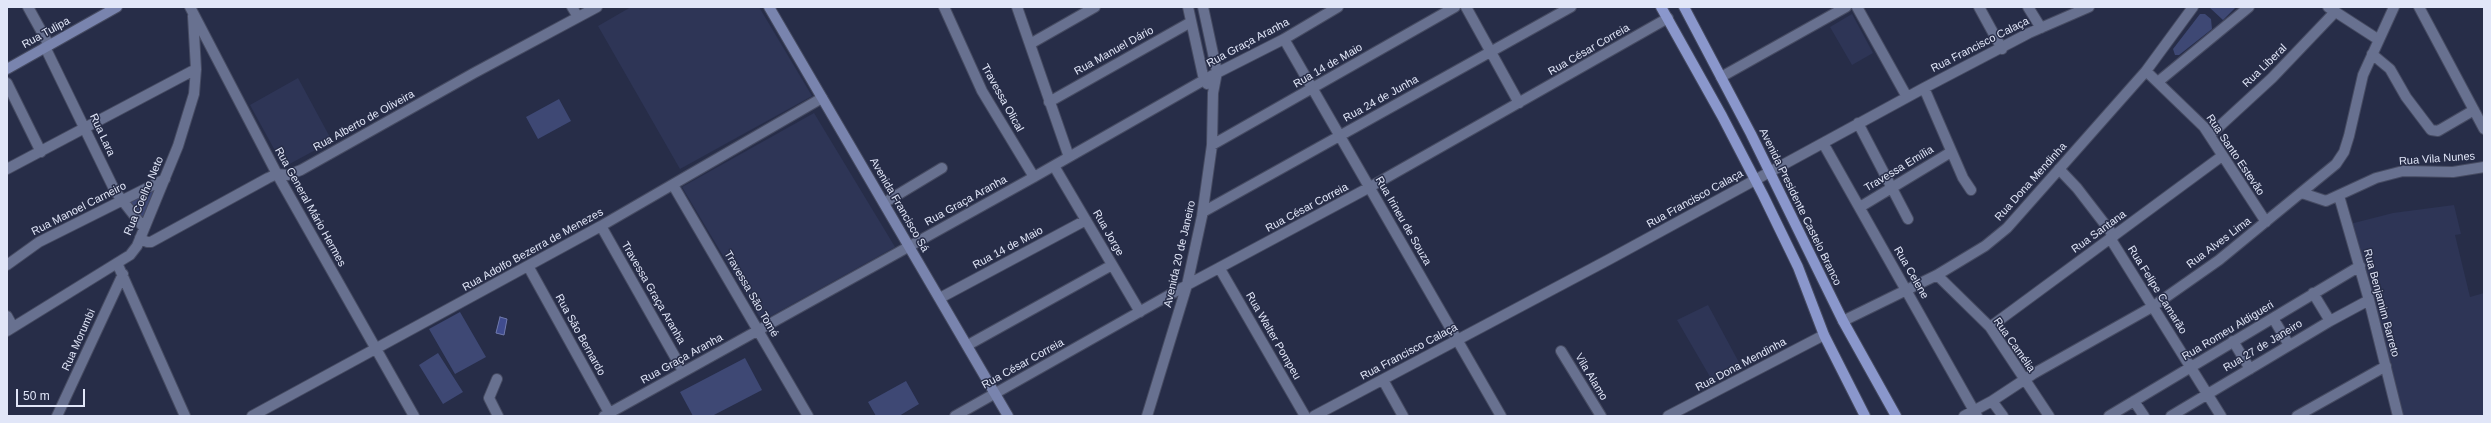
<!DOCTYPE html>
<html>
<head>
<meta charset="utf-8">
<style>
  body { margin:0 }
  #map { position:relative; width:2491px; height:423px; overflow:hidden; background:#272d48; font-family:Arial,sans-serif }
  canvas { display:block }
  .frame { position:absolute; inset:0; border:8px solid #e1e6f8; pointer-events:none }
  .scale { position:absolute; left:16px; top:389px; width:69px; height:18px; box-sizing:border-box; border:2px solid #e1e6f8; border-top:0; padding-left:5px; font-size:12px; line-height:14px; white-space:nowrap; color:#e1e6f8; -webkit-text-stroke:3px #272d48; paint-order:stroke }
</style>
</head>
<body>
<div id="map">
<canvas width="2491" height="423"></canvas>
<div class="frame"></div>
<div class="scale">50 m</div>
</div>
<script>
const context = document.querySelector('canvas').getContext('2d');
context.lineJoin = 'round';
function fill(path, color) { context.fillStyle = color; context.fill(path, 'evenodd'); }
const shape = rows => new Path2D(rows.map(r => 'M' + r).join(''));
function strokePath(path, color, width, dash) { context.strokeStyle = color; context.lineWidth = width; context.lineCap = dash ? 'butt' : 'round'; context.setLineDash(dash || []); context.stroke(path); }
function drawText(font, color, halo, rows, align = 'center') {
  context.font = font + ' Arial,sans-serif'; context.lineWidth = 3; context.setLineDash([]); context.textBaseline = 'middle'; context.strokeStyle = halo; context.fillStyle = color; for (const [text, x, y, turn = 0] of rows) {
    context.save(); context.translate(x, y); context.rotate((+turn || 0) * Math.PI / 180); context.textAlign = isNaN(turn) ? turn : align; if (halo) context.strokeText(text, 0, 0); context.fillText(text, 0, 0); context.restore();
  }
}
const built = shape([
  [631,7,759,7,812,96,680,169,598,26],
  [1852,14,1873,53,1852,65,1830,27],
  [298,78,332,141,284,167,250,105],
  [814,113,895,247,762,321,682,187],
  [2454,205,2461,234,2455,235,2470,297,2484,293,2484,416,2403,416,2350,224,2393,213],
  [1708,305,1742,368,1713,382,1677,320]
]);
const green = shape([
  [2209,7,2236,7,2223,20],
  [2200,14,2205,14,2211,19,2212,29,2179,55,2175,55,2173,49],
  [559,99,571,121,538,139,526,117],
  [158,184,143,220,141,219,129,200],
  [460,312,486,357,455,374,429,329],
  [438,353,463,392,443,404,419,365],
  [745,358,762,390,712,416,693,416,680,392],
  [906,381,919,404,899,416,876,416,868,402]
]);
const water = shape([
  [500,317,507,319,504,335,496,333,500,317]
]);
const street = shape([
  [28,7,49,45],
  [190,7,277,174,414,416],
  [572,7,578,17],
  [944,7,982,91,1034,177],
  [1017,7,1069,157],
  [1188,7,1204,80,1207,84],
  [1466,7,1519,103],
  [1857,7,1907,97],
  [1979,7,2002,49],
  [2028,7,2041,28],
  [2328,7,2379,40],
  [2419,7,2484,129],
  [1284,39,1501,416],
  [1030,44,1095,7],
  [45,47,115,191,144,228],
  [2372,54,2390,69,2406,97,2431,130,2438,131,2474,110],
  [2146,71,2204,127,2266,222],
  [1721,77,1846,7],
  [2159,81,2249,7],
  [7,83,41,152],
  [1924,88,1963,178,1971,190],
  [1049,102,1191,22],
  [1858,123,1908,219],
  [2210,135,2272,78,2335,12],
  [1823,143,1977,416],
  [1212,145,1455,7],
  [1054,166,1140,312],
  [7,169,196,69],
  [2059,169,2077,188,2114,236],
  [673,185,808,416],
  [2302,193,2326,201,2376,178,2403,171,2453,172,2484,167],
  [2339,196,2369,300,2398,416],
  [884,203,942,168],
  [1860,207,1951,152],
  [1203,212,1571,7],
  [601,226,683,371],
  [140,238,147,242,151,242,268,178,277,174,288,175,301,170,474,73,597,7],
  [2110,238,2221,416],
  [117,263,185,416],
  [7,265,39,242,165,179],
  [528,266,611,416],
  [1220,269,1305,416],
  [1937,275,1990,327,2049,416],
  [2313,293,2330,321],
  [940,298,1086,220],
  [7,316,13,327],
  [2273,318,2289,345],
  [1843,321,1937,275,1985,246,2007,228,2146,71,2193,7],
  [1990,327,2222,156],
  [7,331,130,255,137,246,178,146,194,94,196,69,193,16],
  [2233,341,2250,369],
  [968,345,1112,265],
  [1561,351,1601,416],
  [497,379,489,398,498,416],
  [1383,380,1403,416],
  [1992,401,2003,416],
  [2134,401,2144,416],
  [57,416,123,274],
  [252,416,601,226,822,98],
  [604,416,1034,177,1211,76,1284,39,1338,7],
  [955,416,1187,285,1370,187,1668,18],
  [1147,416,1187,285,1202,216,1212,145,1213,93,1217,72,1203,7],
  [1314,416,1608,260,1924,88,2029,33,2089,7],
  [1668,416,1824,335],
  [1964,416,1992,401,2033,374,2152,307,2219,260,2336,164,2344,152,2349,136,2363,75,2394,7],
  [2109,416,2360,266],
  [2171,416,2330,321,2369,300],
  [2297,416,2386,366]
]);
const secondary = shape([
  [769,7,1008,416],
  [7,69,117,7]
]);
const primary = shape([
  [1661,7,1722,116,1763,195,1798,267,1824,335,1865,416],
  [1684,7,1751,134,1843,321,1896,416]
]);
const streetNames = [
  ["Rua Tulipa",46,33,-29],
  ["Rua Graça Aranha",1248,43,-28],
  ["Rua Francisco Calaça",1980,45,-27],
  ["Rua César Correia",1589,50,-30],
  ["Rua Manuel Dário",1114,51,-29],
  ["Rua 14 de Maio",1328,66,-30],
  ["Rua Liberal",2265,66,-44],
  ["Travessa Olical",1002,98,61],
  ["Rua 24 de Junha",1381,99,-29],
  ["Rua Alberto de Oliveira",364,121,-29],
  ["Rua Lara",102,135,65],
  ["Rua Santo Estevão",2235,155,56],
  ["Rua Vila Nunes",2437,159,-4],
  ["Travessa Emília",1899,169,-31],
  ["Rua Dona Mendinha",2031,182,-48],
  ["Rua Coelho Neto",144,196,-67],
  ["Rua Francisco Calaça",1695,199,-29],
  ["Rua Graça Aranha",966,201,-29],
  ["Avenida Francisco Sá",899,205,60],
  ["Rua General Mário Hermes",310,207,61],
  ["Avenida Presidente Castelo Branco",1800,207,64],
  ["Rua César Correia",1307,208,-28],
  ["Rua Manoel Carneiro",79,209,-27],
  ["Rua Irineu de Souza",1403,221,60],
  ["Rua Santana",2099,232,-36],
  ["Rua Jorge",1108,233,60],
  ["Rua Alves Lima",2219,243,-37],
  ["Rua 14 de Maio",1008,248,-28],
  ["Rua Adolfo Bezerra de Menezes",533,250,-29],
  ["Avenida 20 de Janeiro",1180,254,-77],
  ["Rua Celene",1911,273,60],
  ["Rua Felipe Camarão",2157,290,58],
  ["Travessa Graça Aranha",653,293,60],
  ["Travessa São Tomé",751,294,60],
  ["Rua Benjamim Barreto",2381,303,75],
  ["Rua Romeu Aldigueri",2228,331,-31],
  ["Rua São Bernardo",580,335,61],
  ["Rua Walter Pompeu",1273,336,60],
  ["Rua Morumbi",79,340,-66],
  ["Rua Camélia",2014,345,55],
  ["Rua 27 de Janeiro",2263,346,-31],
  ["Rua Francisco Calaça",1409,352,-28],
  ["Rua Graça Aranha",682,359,-29],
  ["Rua César Correia",1023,364,-29],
  ["Rua Dona Mendinha",1741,365,-28],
  ["Vila Alamo",1591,377,59]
];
fill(built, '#2e3556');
fill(green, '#3e4874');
fill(water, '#404c8f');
strokePath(water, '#707aae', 1);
strokePath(street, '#464b62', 12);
strokePath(secondary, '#464b62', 12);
strokePath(primary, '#464b62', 12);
strokePath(street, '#687190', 10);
strokePath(secondary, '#7984ae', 10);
strokePath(primary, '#8a97cc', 10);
drawText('11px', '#e1e6f8', '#272d48', streetNames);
</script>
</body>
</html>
